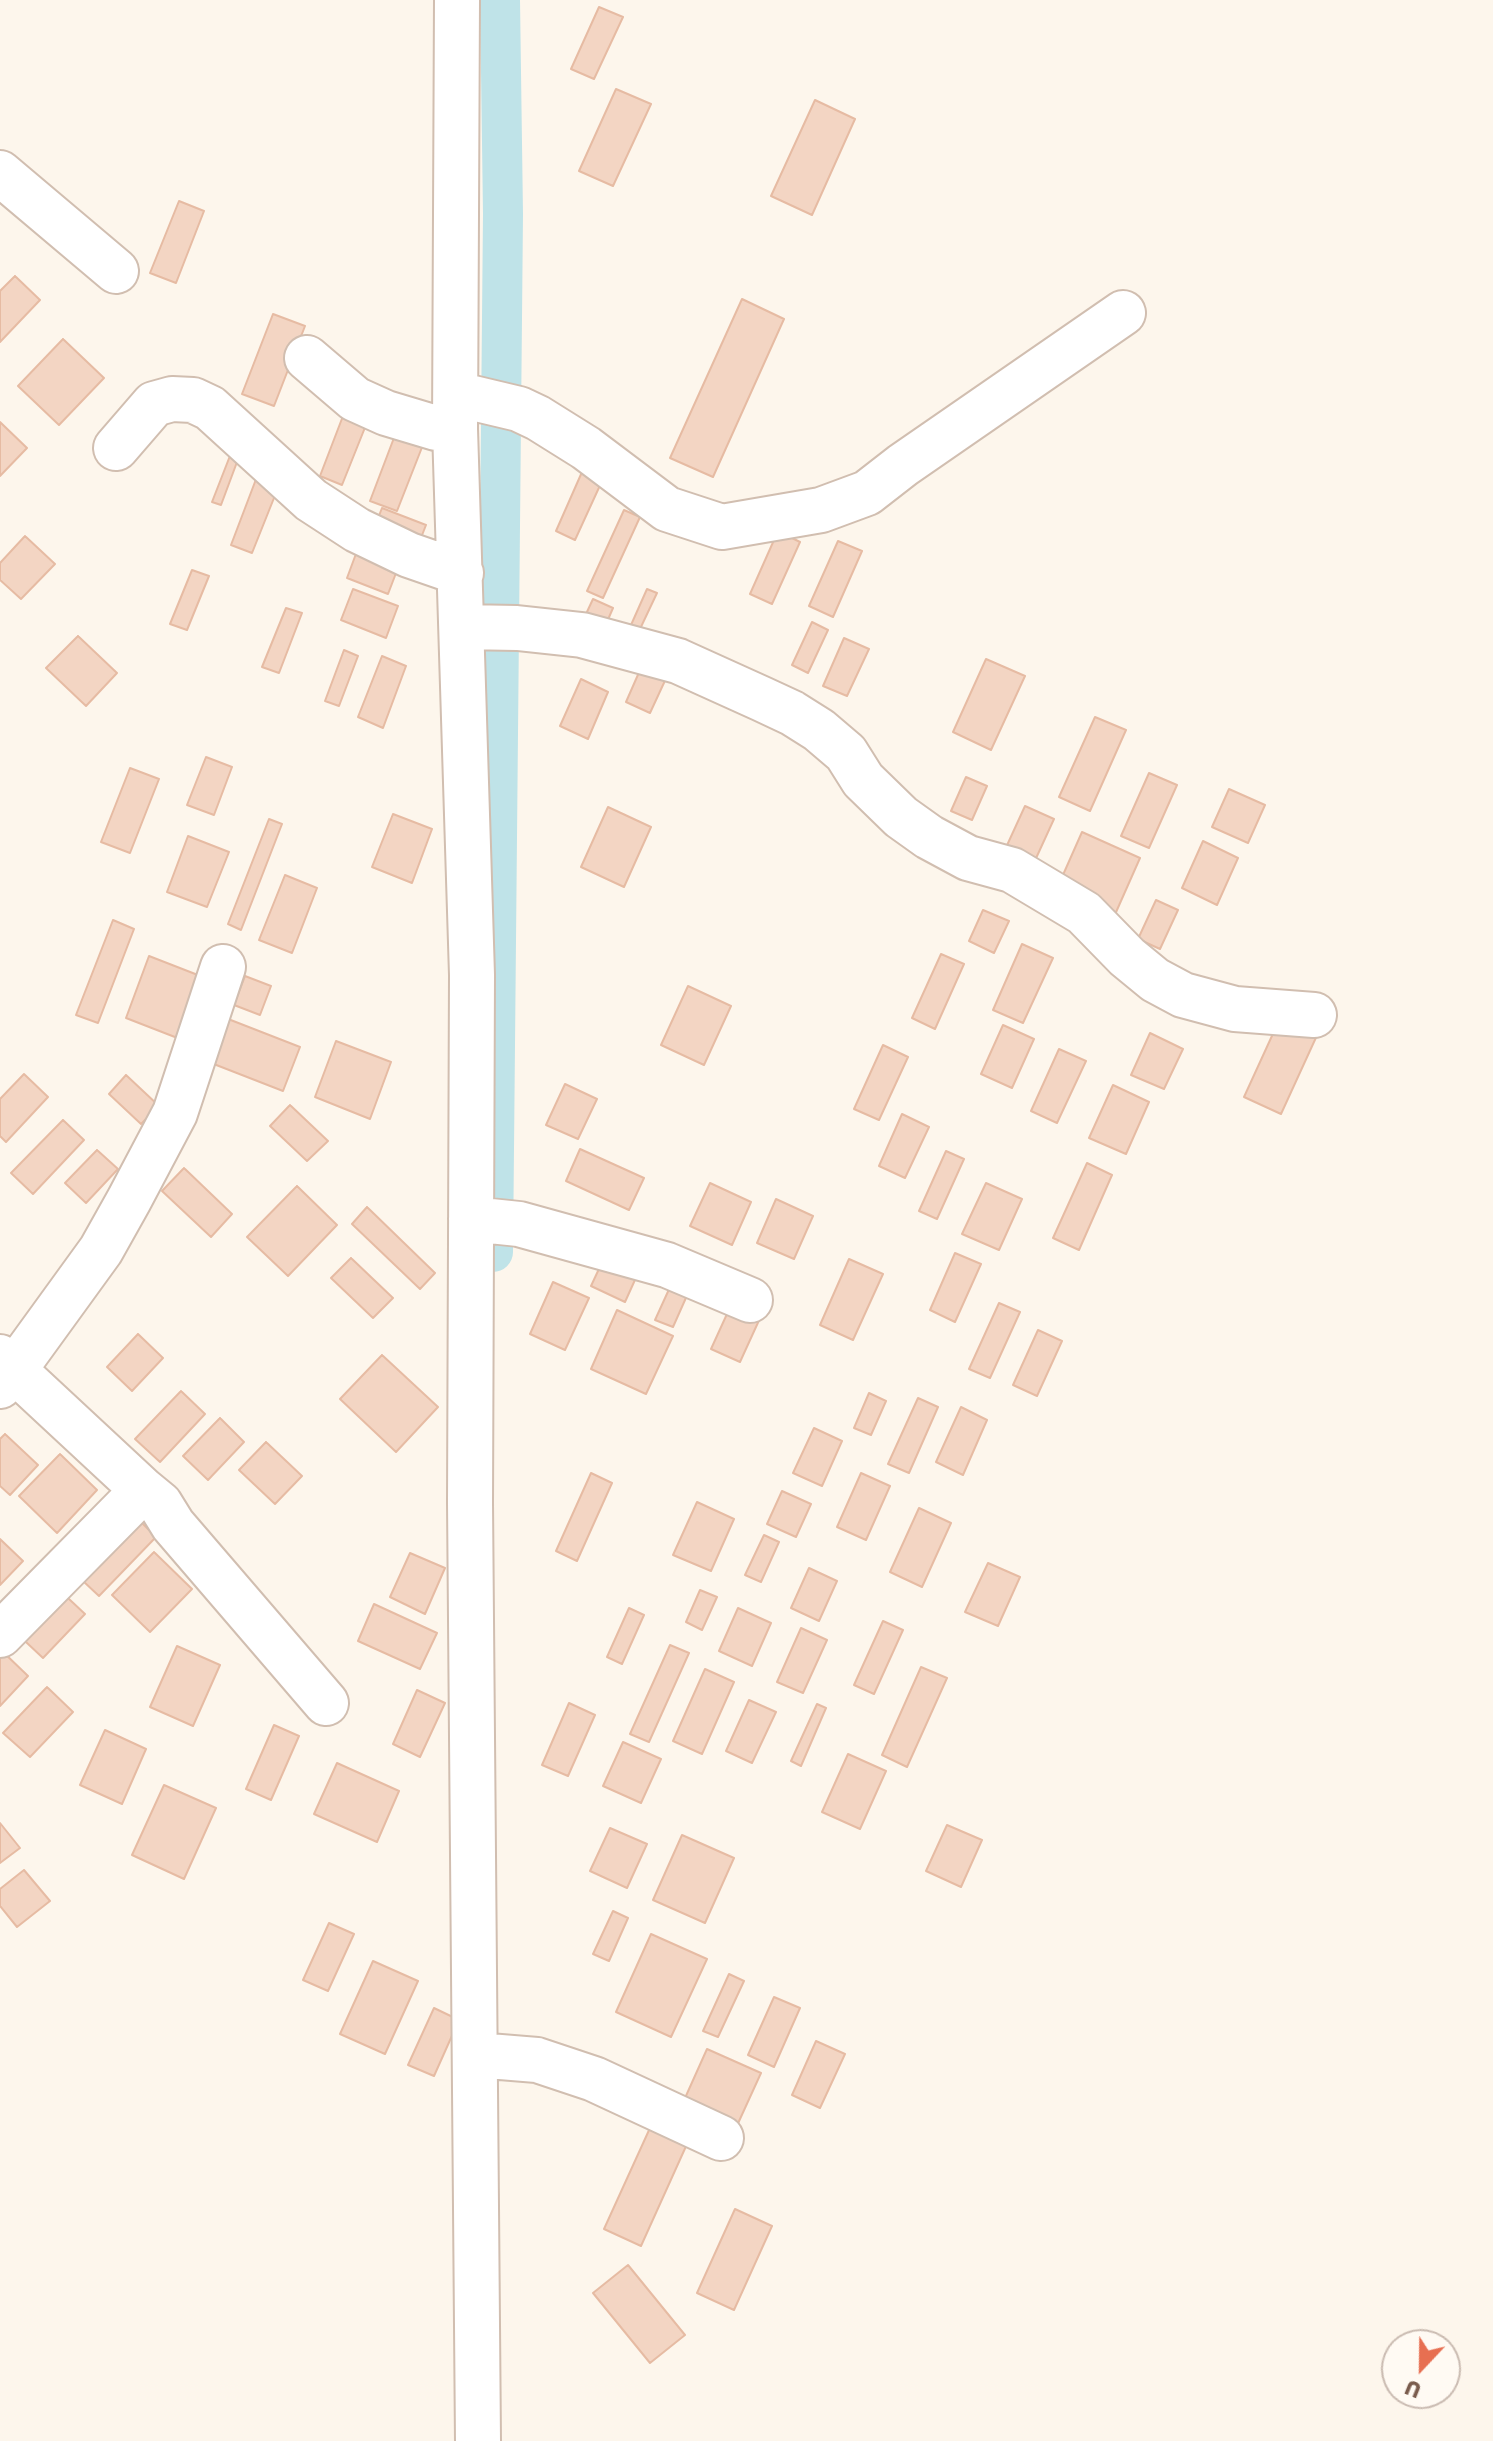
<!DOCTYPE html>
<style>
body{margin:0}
#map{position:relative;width:1493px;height:2441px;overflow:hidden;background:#fdf6ec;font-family:Jost,sans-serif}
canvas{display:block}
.north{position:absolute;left:1381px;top:2329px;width:80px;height:80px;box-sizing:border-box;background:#fffaf3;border:2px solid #cabbb1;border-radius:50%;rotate:202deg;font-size:22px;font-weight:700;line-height:32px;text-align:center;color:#7a5c4d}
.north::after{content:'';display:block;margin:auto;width:28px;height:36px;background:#e76f51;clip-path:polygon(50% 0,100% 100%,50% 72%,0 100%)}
</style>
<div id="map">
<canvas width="1493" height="2441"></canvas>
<div class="north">U</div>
</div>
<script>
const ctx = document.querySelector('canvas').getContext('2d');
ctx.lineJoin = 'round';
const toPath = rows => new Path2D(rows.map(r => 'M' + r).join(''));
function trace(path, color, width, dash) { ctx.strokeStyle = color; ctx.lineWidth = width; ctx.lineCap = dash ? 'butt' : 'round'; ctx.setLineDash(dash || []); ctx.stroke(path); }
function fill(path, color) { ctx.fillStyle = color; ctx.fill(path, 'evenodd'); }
const canal = toPath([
 [493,1252,503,214,500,0]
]);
const building = toPath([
 [599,7,623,17,594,79,571,69,599,7],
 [616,89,651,104,613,186,579,171,616,89],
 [815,100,855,119,812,215,771,196,815,100],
 [179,201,204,211,176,283,150,273,179,201],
 [15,276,40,300,0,342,0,291,15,276],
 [742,299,784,319,713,477,670,458,742,299],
 [273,314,305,326,274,406,242,394,273,314],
 [63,339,104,378,59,425,18,386,63,339],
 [343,416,366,425,342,485,320,476,343,416],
 [0,422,27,448,0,476,0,422],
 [400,422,428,432,397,511,370,501,400,422],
 [235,443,243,446,221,505,212,502,235,443],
 [582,472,602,481,575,540,556,531,582,472],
 [258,474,280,483,252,553,231,545,258,474],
 [382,508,426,525,417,548,373,531,382,508],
 [624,510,640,517,603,598,587,591,624,510],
 [778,531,800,542,772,604,750,594,778,531],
 [25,536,55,564,21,599,0,580,0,563,25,536],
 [838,541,862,551,833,617,809,606,838,541],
 [360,543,401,560,388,594,347,578,360,543],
 [192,570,209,576,187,630,170,624,192,570],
 [353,589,398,606,386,638,341,620,353,589],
 [647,589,657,593,640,629,631,625,647,589],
 [593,599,613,608,600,638,579,629,593,599],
 [286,608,302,613,279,673,262,667,286,608],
 [812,622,828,630,808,673,792,665,812,622],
 [78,636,117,673,86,706,46,668,78,636],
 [844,638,869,649,847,696,823,686,844,638],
 [344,650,358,656,339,706,325,701,344,650],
 [382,656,406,666,383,728,358,717,382,656],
 [986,659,1025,676,991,750,953,732,986,659],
 [644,661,669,672,650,713,626,702,644,661],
 [581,679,608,692,588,739,560,726,581,679],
 [1095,717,1126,730,1090,811,1059,797,1095,717],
 [206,757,232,767,214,815,187,805,206,757],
 [130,768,159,779,130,853,101,842,130,768],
 [1149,773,1177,785,1149,848,1121,836,1149,773],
 [966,777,987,786,972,820,951,811,966,777],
 [1229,789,1265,805,1248,843,1212,827,1229,789],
 [1025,806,1054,819,1032,867,1003,854,1025,806],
 [608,807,651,827,624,887,581,867,608,807],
 [393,814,432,829,412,883,372,867,393,814],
 [269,819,282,824,241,930,228,924,269,819],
 [1082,832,1140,858,1113,919,1055,893,1082,832],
 [188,836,229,852,207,907,167,892,188,836],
 [1203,841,1238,858,1217,905,1182,888,1203,841],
 [285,875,317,888,292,953,259,940,285,875],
 [1156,900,1178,910,1160,949,1138,939,1156,900],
 [983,910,1009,921,994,953,969,941,983,910],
 [113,920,134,929,98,1023,76,1015,113,920],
 [1022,944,1053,958,1023,1023,993,1010,1022,944],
 [941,954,964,964,935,1029,912,1018,941,954],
 [149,956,203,977,180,1039,126,1018,149,956],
 [245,976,271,986,260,1015,234,1005,245,976],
 [688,986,731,1006,704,1065,661,1045,688,986],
 [1282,1014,1319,1031,1281,1114,1244,1097,1282,1014],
 [223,1017,300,1047,283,1091,206,1061,223,1017],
 [1003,1025,1034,1039,1012,1088,981,1074,1003,1025],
 [1150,1033,1183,1049,1164,1089,1131,1075,1150,1033],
 [336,1041,391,1062,370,1119,315,1097,336,1041],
 [883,1045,908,1057,879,1120,854,1109,883,1045],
 [1059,1049,1086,1061,1057,1123,1031,1111,1059,1049],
 [24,1074,48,1097,6,1142,0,1136,0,1099,24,1074],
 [126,1075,159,1106,141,1124,109,1094,126,1075],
 [565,1084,597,1099,578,1139,546,1125,565,1084],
 [1113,1085,1149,1102,1126,1154,1089,1138,1113,1085],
 [290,1105,328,1141,307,1161,270,1126,290,1105],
 [902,1114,929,1127,905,1178,879,1166,902,1114],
 [63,1120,84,1140,33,1194,11,1173,63,1120],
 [580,1149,644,1178,629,1210,566,1181,580,1149],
 [97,1150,118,1169,86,1203,65,1183,97,1150],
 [946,1151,964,1159,937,1219,919,1211,946,1151],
 [1087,1163,1112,1175,1079,1250,1053,1238,1087,1163],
 [184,1168,232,1214,211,1237,162,1191,184,1168],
 [710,1183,751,1202,732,1245,690,1226,710,1183],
 [986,1183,1022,1199,999,1250,962,1234,986,1183],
 [297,1186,337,1225,288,1276,247,1237,297,1186],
 [776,1199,813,1216,794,1259,757,1243,776,1199],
 [367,1207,435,1273,420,1289,352,1224,367,1207],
 [955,1253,981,1264,955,1322,930,1310,955,1253],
 [605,1256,639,1271,625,1302,591,1286,605,1256],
 [351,1258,393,1298,373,1318,331,1278,351,1258],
 [849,1259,883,1274,853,1340,820,1325,849,1259],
 [676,1274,693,1282,673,1327,655,1320,676,1274],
 [553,1282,589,1298,565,1350,530,1334,553,1282],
 [732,1303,761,1316,740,1362,711,1349,732,1303],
 [999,1303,1020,1312,990,1378,969,1369,999,1303],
 [617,1310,673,1336,646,1394,591,1369,617,1310],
 [1038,1330,1062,1341,1037,1396,1013,1385,1038,1330],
 [138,1334,163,1358,132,1391,107,1367,138,1334],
 [382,1355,438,1407,396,1452,340,1399,382,1355],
 [181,1391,205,1414,160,1462,135,1439,181,1391],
 [869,1393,886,1401,871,1435,854,1428,869,1393],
 [918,1398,938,1407,909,1473,888,1464,918,1398],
 [961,1407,987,1420,963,1475,936,1462,961,1407],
 [220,1418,244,1442,208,1480,183,1456,220,1418],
 [814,1428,842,1441,822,1486,793,1473,814,1428],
 [5,1434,38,1465,10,1495,0,1486,0,1439,5,1434],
 [266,1442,302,1476,275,1504,239,1470,266,1442],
 [60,1454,97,1490,57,1533,19,1496,60,1454],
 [591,1473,612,1483,577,1561,556,1551,591,1473],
 [861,1473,890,1486,866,1540,837,1527,861,1473],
 [782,1491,811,1504,796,1537,767,1524,782,1491],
 [697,1502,734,1519,711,1571,673,1555,697,1502],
 [919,1508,951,1523,922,1587,890,1572,919,1508],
 [140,1521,156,1537,99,1596,83,1581,140,1521],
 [764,1535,779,1542,761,1582,745,1575,764,1535],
 [0,1539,23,1561,0,1585,0,1539],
 [154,1552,192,1589,150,1632,112,1595,154,1552],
 [410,1553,445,1568,425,1614,390,1597,410,1553],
 [988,1563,1020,1577,998,1626,965,1612,988,1563],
 [809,1568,837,1581,819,1621,791,1608,809,1568],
 [53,1584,85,1614,43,1658,11,1628,53,1584],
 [700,1590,717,1597,702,1630,686,1622,700,1590],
 [374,1604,437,1633,420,1669,358,1641,374,1604],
 [629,1608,644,1615,622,1664,607,1657,629,1608],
 [738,1608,771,1623,752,1666,719,1651,738,1608],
 [883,1621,903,1630,874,1694,854,1685,883,1621],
 [801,1628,827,1640,803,1693,777,1682,801,1628],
 [670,1645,689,1653,649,1742,630,1734,670,1645],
 [177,1646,220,1665,193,1726,150,1707,177,1646],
 [0,1649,28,1676,0,1706,0,1649],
 [921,1667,947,1678,907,1767,882,1755,921,1667],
 [705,1669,734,1682,702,1754,673,1741,705,1669],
 [47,1687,73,1712,30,1757,3,1733,47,1687],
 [417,1690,445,1703,420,1757,393,1744,417,1690],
 [749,1700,776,1712,752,1763,726,1751,749,1700],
 [569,1703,595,1715,568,1776,542,1765,569,1703],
 [817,1704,826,1708,801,1766,791,1761,817,1704],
 [274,1725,299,1736,271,1800,246,1789,274,1725],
 [105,1730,146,1749,122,1804,80,1785,105,1730],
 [623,1742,661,1759,641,1803,603,1786,623,1742],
 [848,1754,886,1771,860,1829,822,1812,848,1754],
 [337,1763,399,1791,377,1842,314,1814,337,1763],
 [164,1785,216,1808,184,1879,132,1855,164,1785],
 [0,1823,20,1848,0,1863,0,1823],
 [947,1825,982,1840,961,1887,926,1871,947,1825],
 [610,1828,647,1844,627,1888,590,1871,610,1828],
 [682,1835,734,1858,705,1923,653,1900,682,1835],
 [24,1870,50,1901,17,1927,0,1906,0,1889,24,1870],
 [613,1911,628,1918,609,1961,593,1954,613,1911],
 [329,1923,354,1934,328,1991,303,1980,329,1923],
 [651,1934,707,1959,671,2037,616,2012,651,1934],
 [373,1961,418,1981,385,2054,340,2034,373,1961],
 [729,1974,744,1981,718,2037,703,2031,729,1974],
 [774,1997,800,2008,774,2067,748,2055,774,1997],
 [434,2008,459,2020,434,2076,408,2065,434,2008],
 [816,2041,845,2054,820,2108,792,2095,816,2041],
 [707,2049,761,2073,735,2130,681,2107,707,2049],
 [655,2117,692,2133,641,2246,604,2229,655,2117],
 [735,2209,772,2226,734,2310,697,2293,735,2209],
 [628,2265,685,2335,650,2363,593,2293,628,2265]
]);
const minor = toPath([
 [457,0,455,429,472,975,470,1502,478,2441],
 [0,173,116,271],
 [307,358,355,399,386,413,436,428,455,429],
 [456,394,519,409,538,418,586,448,667,509,722,527,821,510,867,493,903,465,1123,313],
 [116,448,154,404,172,399,193,400,210,408,311,500,357,530,409,555,461,573],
 [462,627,517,628,582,635,678,661,762,699,792,713,819,730,846,753,863,780,901,817,929,837,968,858,1012,870,1084,913,1127,957,1155,980,1183,995,1235,1009,1314,1015],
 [471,1219,519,1224,667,1265,750,1300],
 [0,1357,143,1490,0,1635],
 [0,1386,14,1370,101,1250,129,1200,175,1113,223,967],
 [143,1490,160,1504,173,1525,326,1703],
 [476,2055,537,2060,594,2079,721,2138]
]);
trace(canal, '#bfe3e8', 40);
fill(building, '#f3d5c3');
trace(building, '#e6bba3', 2);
trace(minor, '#d1beb0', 48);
trace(minor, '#fff', 44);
</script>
